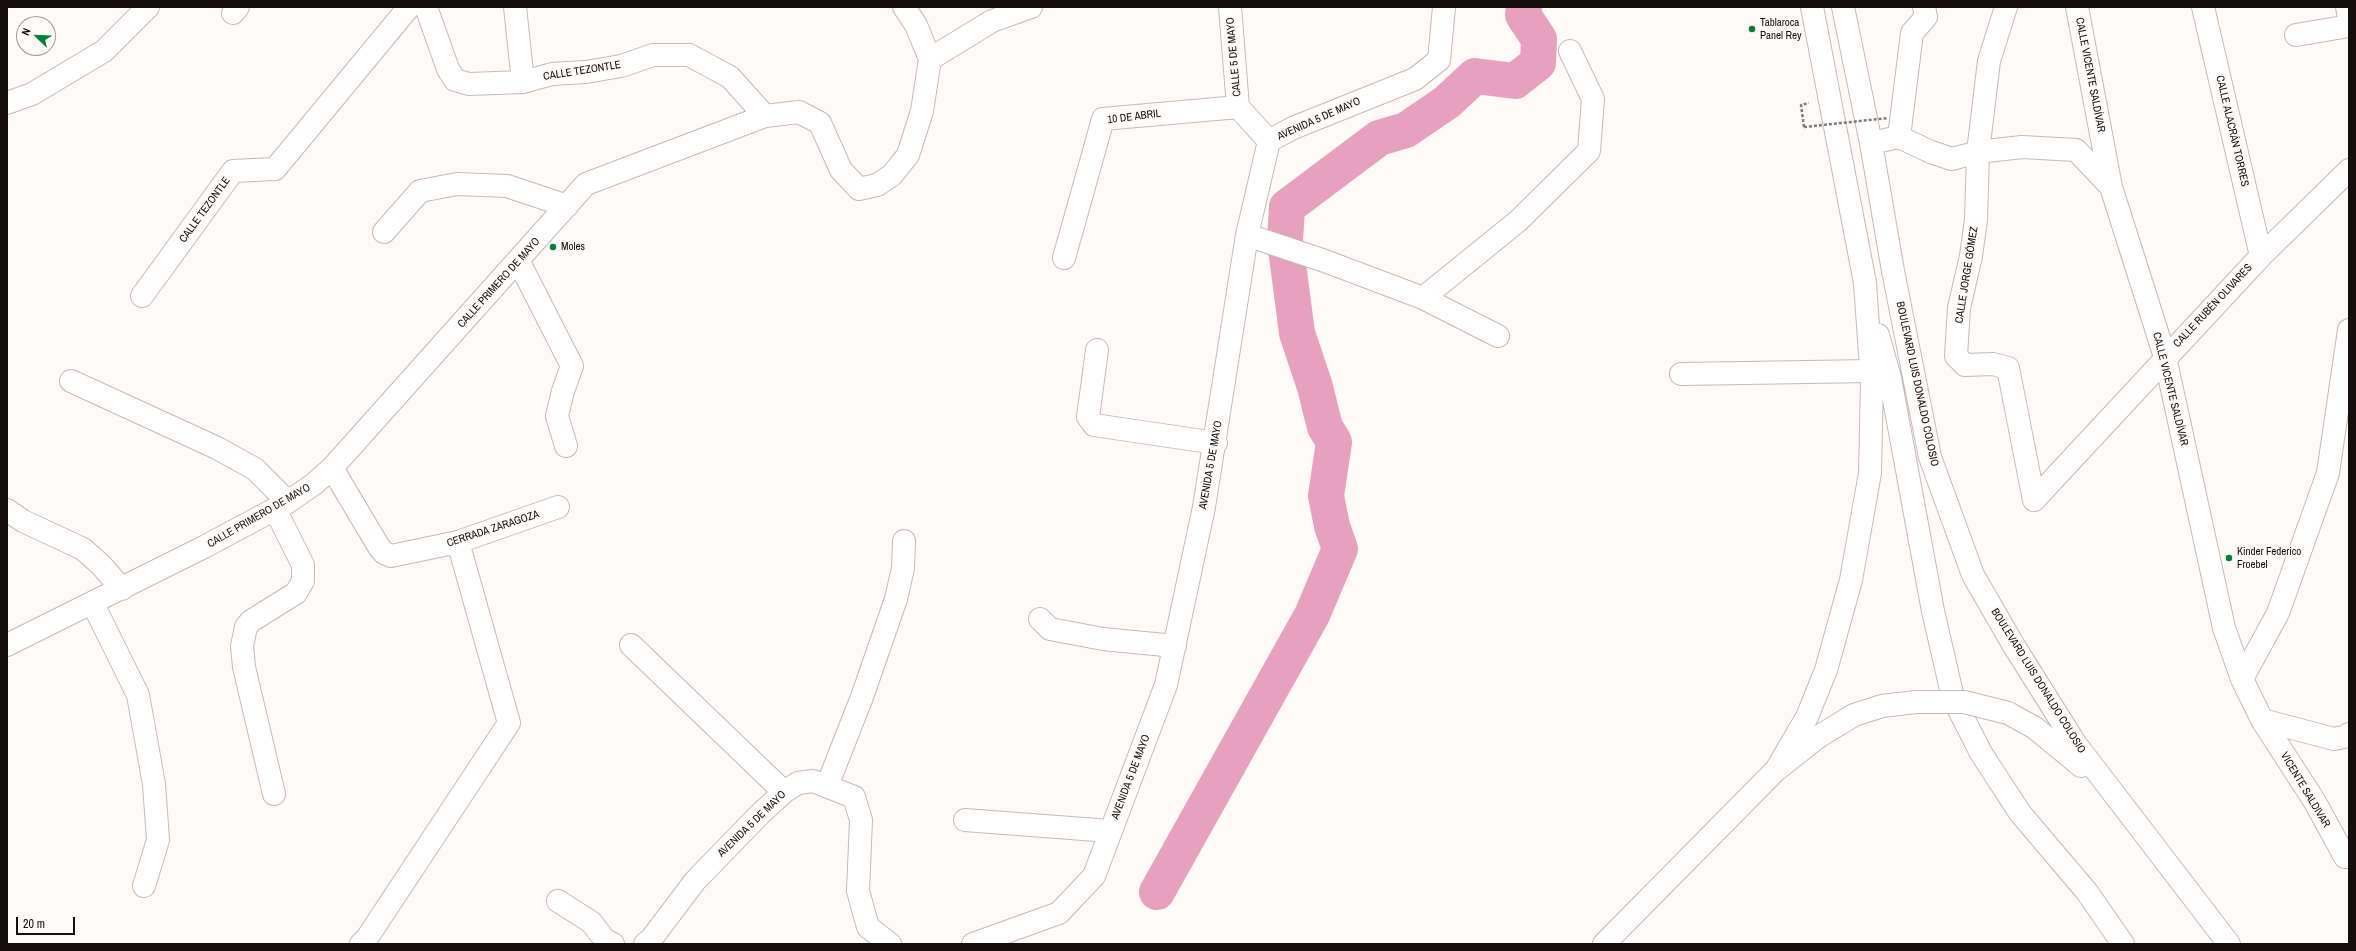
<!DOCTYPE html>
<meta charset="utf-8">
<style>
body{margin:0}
#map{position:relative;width:2356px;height:951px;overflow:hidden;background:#fdfaf8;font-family:"Archivo Narrow",sans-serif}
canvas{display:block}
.frame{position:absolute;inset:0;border:8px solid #140e0c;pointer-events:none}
.north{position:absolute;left:16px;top:16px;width:40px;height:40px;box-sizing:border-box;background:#fdfaf8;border:1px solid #a09c9a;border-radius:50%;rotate:293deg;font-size:11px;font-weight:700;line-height:16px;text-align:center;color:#140e0c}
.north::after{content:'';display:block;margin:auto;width:14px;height:18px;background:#067f37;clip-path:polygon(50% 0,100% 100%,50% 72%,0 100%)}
.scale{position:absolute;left:16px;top:917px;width:59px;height:18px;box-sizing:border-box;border:2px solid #140e0c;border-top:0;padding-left:5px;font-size:12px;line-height:14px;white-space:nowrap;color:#140e0c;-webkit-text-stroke:3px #fdfaf8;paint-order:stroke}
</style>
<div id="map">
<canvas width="2356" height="951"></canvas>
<div class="frame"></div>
<div class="north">N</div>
<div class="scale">20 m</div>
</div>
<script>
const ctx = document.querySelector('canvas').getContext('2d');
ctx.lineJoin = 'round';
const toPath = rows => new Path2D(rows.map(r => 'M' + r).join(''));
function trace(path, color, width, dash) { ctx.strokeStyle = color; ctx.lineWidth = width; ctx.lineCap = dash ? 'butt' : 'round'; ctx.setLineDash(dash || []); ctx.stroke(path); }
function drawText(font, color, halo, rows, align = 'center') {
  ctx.font = font + ' "Archivo Narrow",sans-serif'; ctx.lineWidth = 3; ctx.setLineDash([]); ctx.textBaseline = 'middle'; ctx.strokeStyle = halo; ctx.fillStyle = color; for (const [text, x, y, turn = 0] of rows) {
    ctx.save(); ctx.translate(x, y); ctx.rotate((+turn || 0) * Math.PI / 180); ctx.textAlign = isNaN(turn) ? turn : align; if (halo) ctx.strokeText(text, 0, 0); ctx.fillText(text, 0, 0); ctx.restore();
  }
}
const river = toPath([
 [1157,892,1312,615,1340,549,1332,526,1326,496,1334,442,1325,427,1315,387,1297,333,1285,241,1287,207,1379,138,1406,130,1447,102,1475,76,1515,81,1538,63,1539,39,1523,15,1524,7]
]);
const path = toPath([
 [1804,127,1801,105,1809,103]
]);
const minor = toPath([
 [426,7,448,69,455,80,469,84,523,82,552,74,586,72,621,66,653,55,689,55,730,77,765,116],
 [515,7,523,82],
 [1230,7,1238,107],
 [2006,7,1989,61,1978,152,1976,220,1971,256,1959,308,1956,356,1965,365,1993,364,2008,368,2034,500],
 [2077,7,2111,187,2165,357,2224,628,2242,679,2262,720,2315,802,2345,857,2349,857],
 [2203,7,2261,256],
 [2347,7,2349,18],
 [233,13,238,7],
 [2296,35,2349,26],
 [930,59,992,21,1031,7],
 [7,103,32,94,104,51,148,7],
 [1899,137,1912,33,1926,17,1924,7],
 [1871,143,1899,137,1931,152,1952,159,1978,152,2022,147,2076,150,2111,187],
 [384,232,420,191,457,184,507,186,567,206],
 [1247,235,1325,261,1423,298,1498,336],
 [1064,258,1103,119,1238,107,1269,141],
 [519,262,572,366,563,391,557,416,566,446],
 [142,296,233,171,275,169,409,7],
 [1423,298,1518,221,1589,151,1593,99,1570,51],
 [1097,350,1088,417,1094,425,1216,443],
 [1681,374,1871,371],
 [71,381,217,448,255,469,288,502],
 [332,468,379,547,384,553,391,556,458,542,558,507],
 [2034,500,2261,256,2349,170],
 [7,510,23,521,83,549,101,565,122,589],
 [93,604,138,695,154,784,158,840,144,886],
 [1040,619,1050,629,1103,639,1175,646],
 [7,645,204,547,288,502,314,484,332,468,586,184,765,116,799,112,820,123,841,170,859,189,877,185,892,175,908,155,922,111,930,59,916,25,904,7],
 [631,645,784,792],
 [2242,679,2278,613,2328,473,2349,330],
 [2262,720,2334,739,2348,736,2349,734],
 [827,786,862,697,896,599,903,568,904,541],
 [274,794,244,667,242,646,246,627,251,621,296,593,303,581,303,565,275,509],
 [965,820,1110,831],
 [558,901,591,922,605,940,613,944],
 [361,944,367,938,509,723,458,542],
 [645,944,652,938,695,881,759,815,784,792,798,783,813,781,854,797,861,820,858,891,868,927,890,944],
 [973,944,1059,913,1094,876,1166,685,1204,507,1247,235,1269,141,1293,128,1415,79,1439,60,1444,7]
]);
const highway = toPath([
 [1843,7,1871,143,1893,271,1930,457,1973,575,2014,646,2075,743,2229,944],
 [1878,335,1890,378,1933,611,1953,698,1981,753,2020,813,2087,892,2123,944],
 [2008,713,2035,728,2081,766],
 [1776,770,1807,717,1826,670,1851,580,1870,473,1872,382,1865,283,1812,7],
 [1604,944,1776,770,1818,737,1854,715,1882,706,1916,702]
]);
const pathBridge = toPath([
 [1804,127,1888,118]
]);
const highwayBridge = toPath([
 [1916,702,1964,702,2008,713]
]);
const markers = [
 [1752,29,4,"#067f37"],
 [553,247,4,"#067f37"],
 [2229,558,4,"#067f37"]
];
const poiNames = [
 ["Tablaroca",1760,23],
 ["Panel Rey",1760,36],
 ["Moles",561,247],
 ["Kinder Federico",2237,552],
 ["Froebel",2237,565]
];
const streetNames = [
 ["CALLE 5 DE MAYO",1234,57,-95],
 ["CALLE TEZONTLE",582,71,-9],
 ["CALLE VICENTE SALDÍVAR",2090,75,79],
 ["10 DE ABRIL",1134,117,-7],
 ["AVENIDA 5 DE MAYO",1319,119,-24],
 ["CALLE ALACRÁN TORRES",2232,131,77],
 ["CALLE TEZONTLE",205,210,-54],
 ["CALLE JORGE GÓMEZ",1967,275,-81],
 ["CALLE PRIMERO DE MAYO",499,283,-48],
 ["CALLE RUBÉN OLIVARES",2213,306,-47],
 ["BOULEVARD LUIS DONALDO COLOSIO",1917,384,78],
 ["CALLE VICENTE SALDÍVAR",2170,389,76],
 ["AVENIDA 5 DE MAYO",1211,465,-80],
 ["CALLE PRIMERO DE MAYO",259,516,-30],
 ["CERRADA ZARAGOZA",493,529,-18],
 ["BOULEVARD LUIS DONALDO COLOSIO",2038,681,58],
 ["AVENIDA 5 DE MAYO",1131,777,-69],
 ["VICENTE SALDIVAR",2305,790,59],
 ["AVENIDA 5 DE MAYO",752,824,-44]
];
trace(river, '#e8a0bf', 36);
trace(minor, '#cab8b3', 24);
trace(highway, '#cab8b3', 24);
trace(path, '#7e7a78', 2.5, [3, 2]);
trace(minor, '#fff', 22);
trace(highway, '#fff', 22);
trace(highwayBridge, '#cab8b3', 24, []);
trace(pathBridge, '#7e7a78', 2.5, [3, 2]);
trace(highwayBridge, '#fff', 22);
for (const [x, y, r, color] of markers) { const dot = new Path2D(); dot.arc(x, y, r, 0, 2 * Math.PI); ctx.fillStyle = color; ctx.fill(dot); trace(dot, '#fdfaf8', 1.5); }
drawText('11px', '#140e0c', '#fdfaf8', poiNames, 'left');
drawText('11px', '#140e0c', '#fdfaf8', streetNames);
</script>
